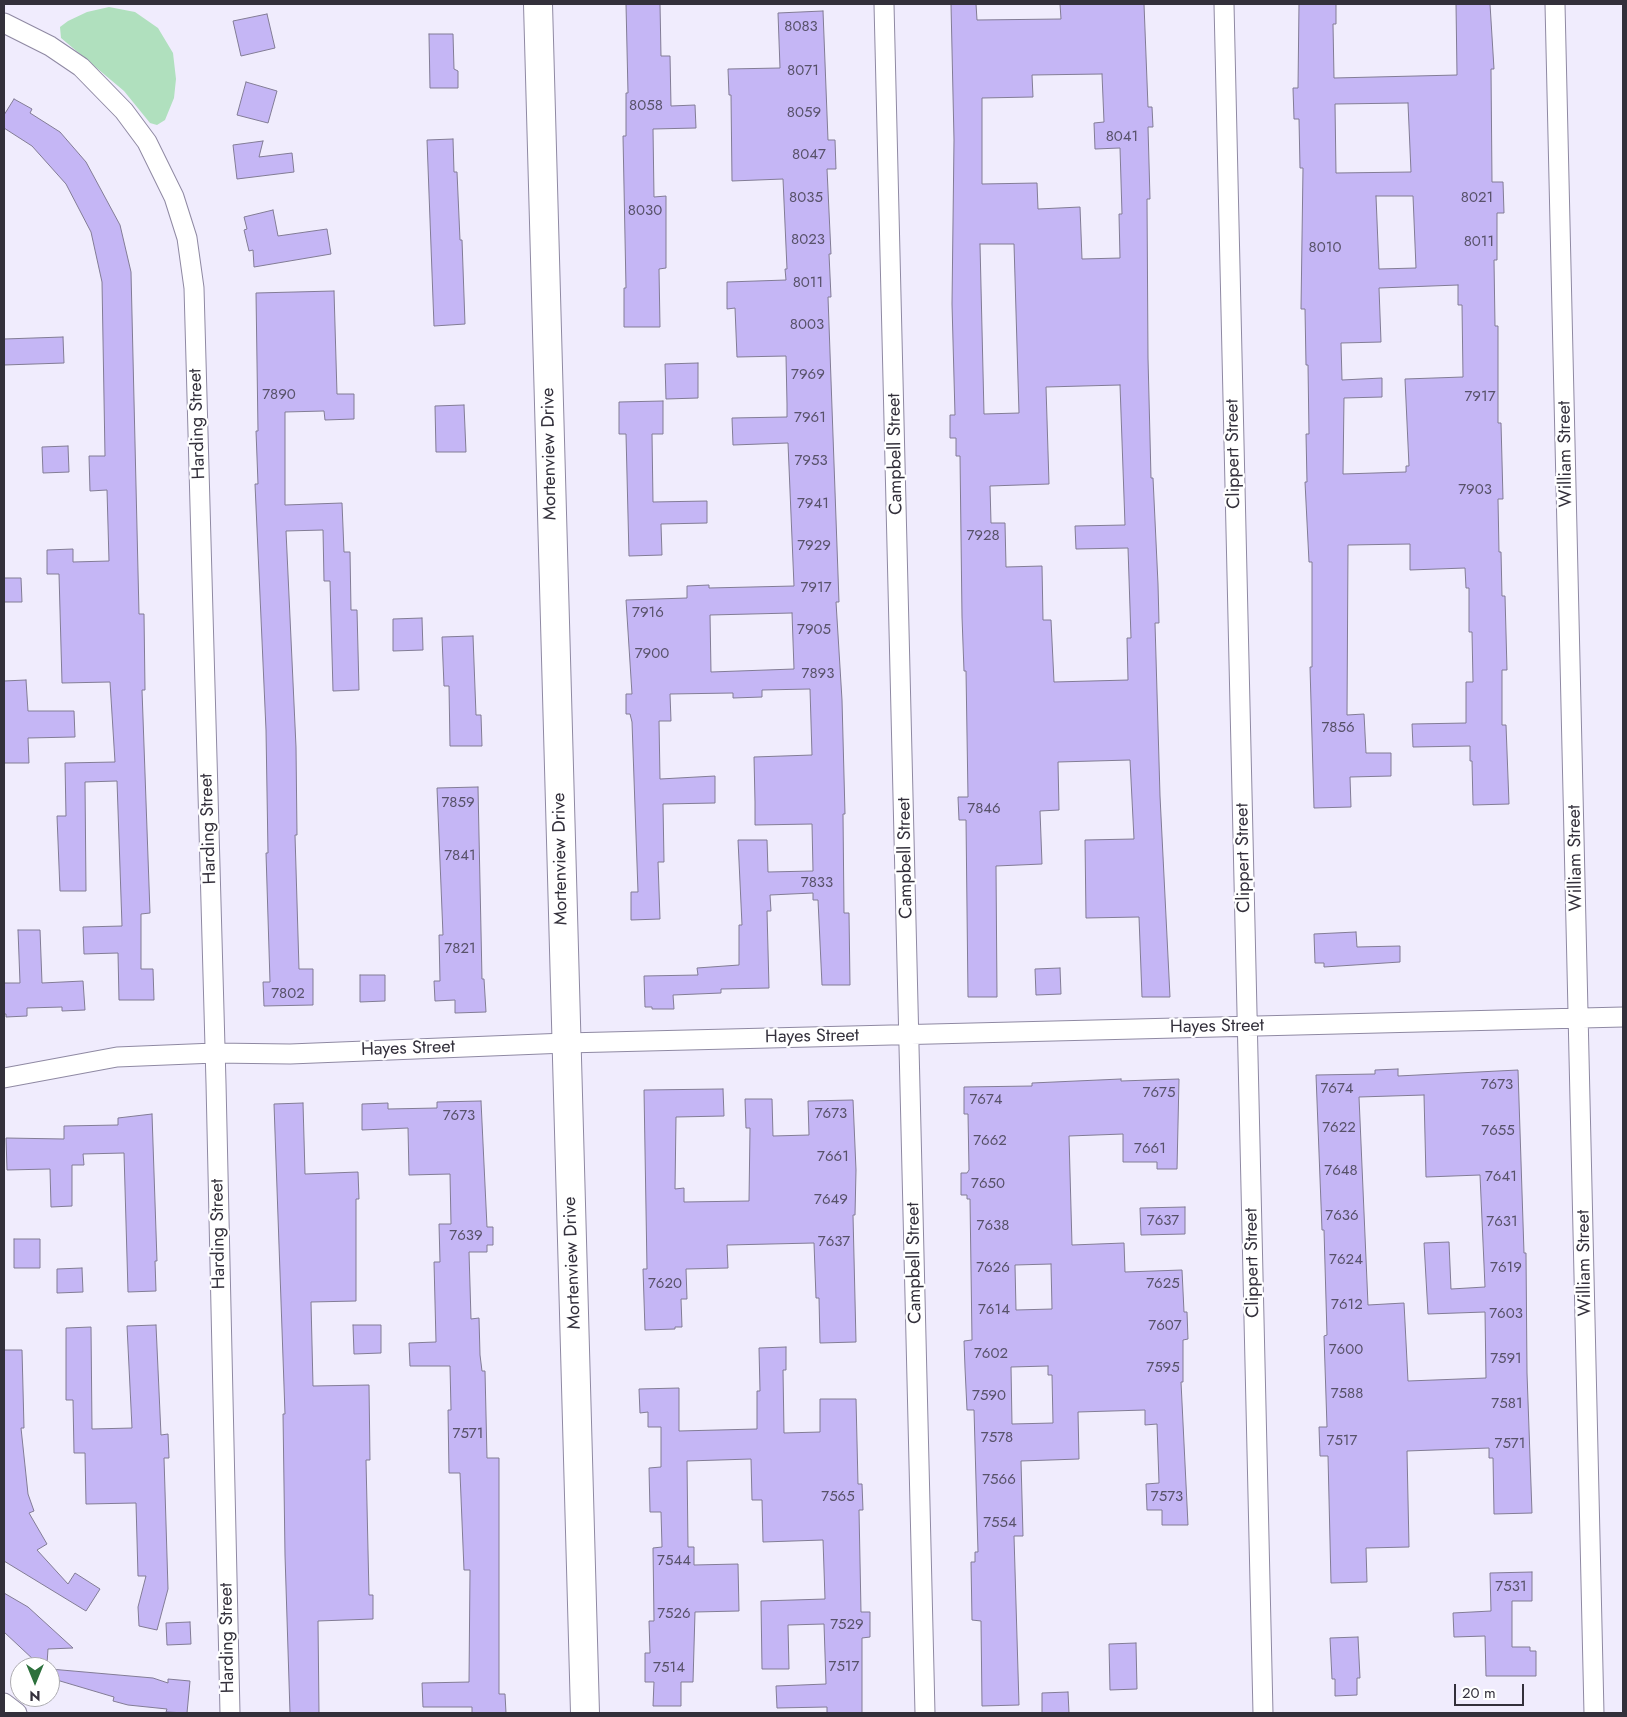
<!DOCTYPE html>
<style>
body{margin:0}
#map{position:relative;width:1627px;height:1717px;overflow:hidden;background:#f0ecfd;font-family:Jost,sans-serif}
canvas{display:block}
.frame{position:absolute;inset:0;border:5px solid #33303b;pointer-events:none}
.north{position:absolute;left:10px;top:1657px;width:50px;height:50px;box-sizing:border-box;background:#fff;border:1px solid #adacb1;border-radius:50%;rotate:180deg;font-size:14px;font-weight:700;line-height:20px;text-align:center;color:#33303b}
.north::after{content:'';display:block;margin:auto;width:18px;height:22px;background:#2d713c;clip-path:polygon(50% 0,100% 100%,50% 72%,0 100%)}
.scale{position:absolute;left:1454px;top:1684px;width:70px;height:22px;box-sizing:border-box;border:2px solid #33303b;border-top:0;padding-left:6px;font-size:15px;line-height:18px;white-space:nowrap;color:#33303b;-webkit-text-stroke:4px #fff;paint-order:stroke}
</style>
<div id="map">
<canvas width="1627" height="1717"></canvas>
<div class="frame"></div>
<div class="north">N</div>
<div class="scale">20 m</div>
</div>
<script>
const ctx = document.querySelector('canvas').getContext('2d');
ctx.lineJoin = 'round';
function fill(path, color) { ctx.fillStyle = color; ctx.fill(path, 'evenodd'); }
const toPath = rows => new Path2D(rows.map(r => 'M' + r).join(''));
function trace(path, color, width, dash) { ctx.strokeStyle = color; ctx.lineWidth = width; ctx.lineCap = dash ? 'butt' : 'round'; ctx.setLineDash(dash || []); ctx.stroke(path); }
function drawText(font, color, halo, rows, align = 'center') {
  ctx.font = font + ' Jost,sans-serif'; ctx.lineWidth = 4.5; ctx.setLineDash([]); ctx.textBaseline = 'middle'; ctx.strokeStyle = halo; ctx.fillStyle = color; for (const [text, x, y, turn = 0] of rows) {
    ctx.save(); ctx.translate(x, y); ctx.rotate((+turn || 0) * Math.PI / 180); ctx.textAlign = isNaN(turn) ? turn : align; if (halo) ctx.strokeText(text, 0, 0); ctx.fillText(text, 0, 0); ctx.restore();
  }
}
const green = toPath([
 [109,7,135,12,158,28,173,53,176,79,174,98,165,120,157,125,150,123,124,91,61,38,60,27,68,21,87,12]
]);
const building = toPath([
 [626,4,660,4,661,56,670,56,671,106,695,105,696,128,653,129,654,197,666,196,666,268,659,269,660,327,624,327,624,288,626,288,623,136,626,136,626,93,628,93,626,4],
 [951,4,976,4,977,20,1061,19,1060,4,1144,4,1148,107,1152,107,1153,127,1148,127,1150,199,1147,199,1148,358,1151,478,1153,478,1158,584,1159,623,1155,623,1160,796,1170,997,1142,997,1139,917,1086,918,1085,840,1134,839,1130,760,1058,762,1059,810,1040,811,1042,864,996,866,997,997,968,997,966,820,959,820,958,797,968,797,966,671,964,671,962,617,960,456,956,456,956,438,950,438,950,415,955,415,952,304,954,140,951,4],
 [1102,74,1104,122,1094,123,1095,149,1120,148,1122,214,1119,214,1120,258,1082,259,1080,207,1038,209,1037,183,982,184,982,98,1033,97,1032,75,1102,74],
 [980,244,1014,244,1019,413,984,414,980,244],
 [1120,385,1125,525,1075,526,1076,549,1128,548,1131,638,1127,638,1128,680,1054,682,1051,620,1043,620,1042,566,1006,567,1005,523,991,523,990,486,1049,484,1046,387,1120,385],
 [1299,4,1336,4,1336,24,1333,24,1334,78,1457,75,1456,4,1490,4,1494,69,1491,69,1492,182,1503,182,1504,213,1497,213,1497,260,1494,260,1495,326,1498,326,1498,423,1501,423,1503,499,1498,499,1499,552,1501,552,1502,596,1505,596,1507,670,1502,670,1502,725,1506,725,1509,804,1473,805,1472,761,1470,761,1470,746,1413,747,1412,724,1466,723,1466,682,1473,682,1472,632,1469,632,1469,588,1466,588,1465,568,1410,570,1410,544,1348,545,1347,715,1364,714,1366,753,1391,753,1391,776,1350,777,1351,807,1314,808,1310,667,1312,667,1312,562,1309,562,1305,482,1307,482,1306,434,1309,434,1308,365,1306,365,1305,309,1301,309,1303,168,1300,168,1299,119,1294,119,1293,88,1298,88,1299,4],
 [1408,103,1411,172,1336,173,1335,104,1408,103],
 [1376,196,1413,196,1416,268,1379,269,1376,196],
 [1458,285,1458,305,1462,305,1463,377,1405,379,1409,466,1406,466,1406,472,1343,474,1344,398,1382,397,1382,378,1342,380,1341,343,1381,342,1379,288,1458,285],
 [823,11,828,140,835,140,836,169,827,169,831,254,829,254,831,297,828,297,839,602,836,602,842,700,845,814,843,814,844,913,849,913,850,985,822,985,818,900,813,900,813,893,770,895,771,911,767,911,769,988,721,989,721,993,673,995,674,1009,652,1009,652,1007,645,1007,644,976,698,975,697,968,739,965,739,925,742,925,738,840,767,840,768,872,813,871,812,824,755,825,755,802,754,757,812,755,810,689,762,690,762,697,733,698,733,693,670,694,671,721,659,721,660,779,715,776,715,803,663,804,664,862,658,862,660,919,631,920,631,892,638,892,632,722,630,714,626,714,626,694,632,694,626,600,687,598,687,586,709,585,709,588,794,586,788,443,733,445,732,418,787,417,787,404,786,356,737,357,735,308,727,309,727,282,786,280,785,269,787,269,783,179,732,181,731,95,729,95,728,69,780,68,778,13,823,11],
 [792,613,794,669,711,672,710,615,792,613],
 [267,14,275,48,241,56,233,21,267,14],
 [429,34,453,34,454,69,458,71,458,88,430,88,429,34],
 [246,82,277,91,268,123,237,115,246,82],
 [14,99,32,109,30,113,60,132,86,162,120,225,131,272,139,614,144,614,145,690,142,690,150,913,141,914,141,969,153,969,154,1000,119,1000,118,953,84,954,83,927,122,926,117,781,85,782,86,891,60,891,57,816,66,816,65,763,115,762,110,682,62,683,59,574,47,574,47,550,73,549,73,562,109,561,107,490,90,491,89,456,105,456,102,282,91,232,66,184,32,146,4,128,4,115,14,99],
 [453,139,454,172,457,172,460,240,462,240,465,324,434,326,427,140,453,139],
 [263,141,259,157,292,153,294,172,237,179,233,145,263,141],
 [273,210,278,236,327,229,331,254,254,267,253,250,249,251,244,230,247,229,244,217,273,210],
 [334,291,337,394,354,394,354,419,325,420,324,411,285,412,285,505,342,503,344,552,350,552,351,610,357,610,359,690,333,691,330,581,324,581,323,530,286,531,296,747,297,835,295,835,299,969,313,969,313,1005,264,1006,263,982,270,982,266,853,268,853,266,730,255,484,258,484,256,431,258,431,256,293,334,291],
 [63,337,64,363,4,365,4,339,63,337],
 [698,363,698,398,666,399,665,364,698,363],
 [663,401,663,434,652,434,653,502,707,501,707,523,661,524,662,555,629,556,626,434,619,434,619,402,663,401],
 [464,405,466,452,436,452,435,406,464,405],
 [68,446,69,472,43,473,42,447,68,446],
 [4,578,21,578,22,602,4,602,4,578],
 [422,618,423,650,393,651,393,619,422,618],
 [473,636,476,715,481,715,482,746,450,746,449,686,444,686,442,637,473,636],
 [26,680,28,711,74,711,75,737,28,738,29,763,4,763,4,681,26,680],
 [478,787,482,979,484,979,486,1012,455,1013,455,1000,435,1001,434,981,440,981,439,935,443,935,437,788,478,787],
 [18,930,40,930,42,983,83,981,85,1010,62,1011,62,1007,27,1008,27,1016,6,1017,6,1014,4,1014,4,983,20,983,18,930],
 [1356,932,1357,947,1400,946,1400,962,1324,967,1324,963,1315,963,1314,934,1356,932],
 [1060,968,1061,994,1036,995,1035,969,1060,968],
 [360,975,385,975,385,1001,360,1002,360,975],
 [1398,1069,1398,1076,1518,1070,1524,1253,1526,1253,1527,1373,1532,1513,1494,1514,1493,1458,1489,1458,1489,1448,1407,1451,1409,1547,1366,1548,1367,1582,1331,1583,1328,1456,1320,1456,1319,1427,1327,1427,1324,1336,1327,1335,1324,1230,1322,1230,1316,1075,1375,1074,1375,1070,1398,1069],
 [1424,1095,1426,1177,1480,1175,1485,1287,1451,1289,1449,1242,1424,1243,1428,1314,1485,1312,1486,1378,1408,1381,1404,1303,1368,1305,1359,1097,1424,1095],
 [1121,1079,1121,1081,1179,1079,1177,1169,1157,1169,1157,1162,1123,1162,1123,1134,1069,1136,1072,1245,1124,1243,1125,1272,1182,1270,1184,1312,1187,1312,1188,1339,1183,1340,1183,1382,1181,1382,1188,1525,1162,1525,1162,1510,1147,1510,1146,1484,1159,1483,1157,1424,1145,1425,1145,1410,1078,1412,1079,1459,1021,1461,1023,1536,1014,1536,1019,1705,982,1706,981,1621,972,1620,971,1562,975,1562,975,1552,978,1552,974,1410,967,1410,965,1368,964,1341,972,1340,970,1199,967,1199,967,1195,961,1195,961,1173,967,1173,969,1170,968,1114,964,1114,964,1087,1032,1086,1032,1083,1121,1079],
 [1051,1264,1052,1309,1016,1310,1015,1265,1051,1264],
 [1048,1366,1048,1375,1052,1375,1053,1423,1012,1424,1011,1367,1048,1366],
 [723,1089,724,1116,676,1117,675,1189,684,1188,684,1202,749,1201,750,1128,746,1128,745,1099,772,1099,773,1136,809,1135,808,1101,853,1100,856,1170,855,1215,853,1215,856,1342,820,1343,819,1298,816,1298,814,1243,727,1245,728,1268,686,1269,687,1299,681,1299,682,1327,675,1327,675,1329,645,1330,643,1269,647,1269,644,1090,723,1089],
 [481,1101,487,1227,493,1227,493,1245,487,1245,487,1252,469,1252,471,1319,479,1318,480,1355,482,1371,485,1371,487,1458,499,1458,499,1694,505,1694,506,1713,472,1713,472,1707,423,1707,422,1683,469,1682,470,1570,464,1570,460,1473,449,1473,448,1410,451,1410,450,1366,410,1366,409,1343,436,1342,434,1262,440,1262,439,1224,451,1224,450,1174,409,1175,408,1128,362,1130,362,1104,388,1103,388,1109,437,1108,437,1102,481,1101],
 [303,1103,305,1174,358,1172,359,1199,356,1199,356,1301,311,1302,313,1386,369,1385,370,1460,366,1460,369,1595,373,1595,373,1619,318,1621,319,1713,290,1713,285,1555,283,1414,285,1414,274,1104,303,1103],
 [152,1114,157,1261,155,1261,156,1291,128,1292,124,1153,83,1154,84,1165,72,1165,72,1206,51,1207,50,1169,7,1170,6,1138,64,1139,64,1126,118,1125,118,1118,152,1114],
 [1185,1207,1185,1234,1141,1235,1140,1208,1185,1207],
 [14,1239,40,1239,40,1268,14,1268,14,1239],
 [82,1268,83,1292,57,1293,57,1269,82,1268],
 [156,1325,161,1435,168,1434,169,1458,164,1458,168,1589,157,1630,139,1626,138,1607,146,1576,138,1576,136,1503,86,1504,85,1453,74,1453,73,1400,66,1400,66,1328,91,1327,92,1429,132,1428,127,1326,156,1325],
 [353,1325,381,1325,381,1353,354,1354,353,1325],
 [786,1347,786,1370,783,1370,784,1433,820,1432,820,1399,856,1399,858,1484,862,1484,863,1510,859,1510,861,1612,870,1612,870,1637,862,1638,862,1713,827,1713,827,1707,777,1708,776,1686,826,1684,824,1624,788,1625,789,1669,762,1669,761,1601,825,1599,823,1540,763,1542,762,1500,752,1500,751,1459,687,1461,688,1547,694,1547,694,1565,738,1564,739,1611,695,1612,693,1682,681,1682,681,1706,653,1706,654,1682,645,1682,645,1653,650,1653,649,1621,654,1621,653,1548,662,1547,661,1512,650,1512,649,1468,661,1467,661,1427,648,1427,648,1412,640,1413,639,1389,679,1388,679,1431,757,1429,757,1391,760,1391,759,1348,786,1347],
 [4,1350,22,1350,24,1428,21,1428,28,1494,34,1511,29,1513,47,1544,37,1550,68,1584,75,1573,100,1589,86,1611,4,1561,4,1350],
 [1532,1572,1532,1601,1512,1601,1512,1647,1530,1647,1530,1651,1536,1651,1536,1676,1486,1676,1485,1636,1454,1637,1453,1613,1491,1611,1490,1573,1532,1572],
 [4,1593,28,1607,73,1648,48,1649,47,1664,37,1659,35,1661,4,1632,4,1593],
 [190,1622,191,1644,167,1645,166,1623,190,1622],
 [1358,1637,1360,1678,1357,1678,1357,1695,1335,1696,1335,1679,1332,1679,1330,1638,1358,1637],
 [1136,1643,1137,1689,1110,1690,1109,1644,1136,1643],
 [50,1669,153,1678,168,1683,168,1679,190,1681,187,1713,166,1712,167,1709,128,1705,113,1701,114,1697,50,1678,50,1669],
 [1068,1692,1069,1713,1042,1713,1042,1693,1068,1692]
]);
const street = toPath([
 [884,4,925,1713],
 [1224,4,1263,1713],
 [1555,4,1594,1713],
 [4,23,50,46,81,67,124,111,147,142,174,197,187,238,194,288,216,1083,230,1713],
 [4,1078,117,1057,215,1053,290,1054,566,1043,1623,1017],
 [4,1703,17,1713]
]);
const secondary = toPath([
 [538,4,585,1713]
]);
const numberNames = [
 ["8083",801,27],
 ["8071",803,71],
 ["8058",646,106],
 ["8059",804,113],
 ["8041",1122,137],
 ["8047",809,155],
 ["8035",806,198],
 ["8021",1477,198],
 ["8030",645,211],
 ["8023",808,240],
 ["8011",1479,242],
 ["8010",1325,248],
 ["8011",808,283],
 ["8003",807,325],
 ["7969",808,375],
 ["7890",279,395],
 ["7917",1480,397],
 ["7961",810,418],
 ["7953",811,461],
 ["7903",1475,490],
 ["7941",813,504],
 ["7928",983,536],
 ["7929",814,546],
 ["7917",816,588],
 ["7916",648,613],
 ["7905",814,630],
 ["7900",652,654],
 ["7893",818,674],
 ["7856",1338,728],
 ["7859",458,803],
 ["7846",984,809],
 ["7841",460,856],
 ["7833",817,883],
 ["7821",460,949],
 ["7802",288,994],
 ["7673",1497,1085],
 ["7674",1337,1089],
 ["7675",1159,1093],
 ["7674",986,1100],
 ["7673",831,1114],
 ["7673",459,1116],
 ["7622",1339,1128],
 ["7655",1498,1131],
 ["7662",990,1141],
 ["7661",1150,1149],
 ["7661",833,1157],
 ["7648",1341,1171],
 ["7641",1501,1177],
 ["7650",988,1184],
 ["7649",831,1200],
 ["7636",1342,1216],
 ["7637",1163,1221],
 ["7631",1502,1222],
 ["7638",993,1226],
 ["7639",466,1236],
 ["7637",834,1242],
 ["7624",1346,1260],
 ["7626",993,1268],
 ["7619",1506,1268],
 ["7620",665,1284],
 ["7625",1163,1284],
 ["7612",1347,1305],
 ["7614",994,1310],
 ["7603",1506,1314],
 ["7607",1165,1326],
 ["7600",1346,1350],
 ["7602",991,1354],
 ["7591",1506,1359],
 ["7595",1163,1368],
 ["7588",1347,1394],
 ["7590",989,1396],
 ["7581",1507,1404],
 ["7571",468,1434],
 ["7578",997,1438],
 ["7517",1342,1441],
 ["7571",1510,1444],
 ["7566",999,1480],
 ["7565",838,1497],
 ["7573",1167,1497],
 ["7554",1000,1523],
 ["7544",674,1561],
 ["7531",1511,1587],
 ["7526",674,1614],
 ["7529",847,1625],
 ["7517",844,1667],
 ["7514",669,1668]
];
const streetNames = [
 ["Harding Street",198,424,-92],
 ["Mortenview Drive",550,454,-91],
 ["Campbell Street",896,454,-91],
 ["Clippert Street",1234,454,-91],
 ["William Street",1566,454,-91],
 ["Harding Street",209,829,-92],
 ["Campbell Street",906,858,-91],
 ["Clippert Street",1244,858,-91],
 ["William Street",1576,858,-91],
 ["Mortenview Drive",561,859,-91],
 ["Hayes Street",1217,1027,-1],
 ["Hayes Street",812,1037,-1],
 ["Hayes Street",408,1049,-2],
 ["Harding Street",219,1234,-91],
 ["Mortenview Drive",573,1263,-92],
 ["Campbell Street",915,1263,-91],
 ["Clippert Street",1253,1263,-91],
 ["William Street",1585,1263,-91],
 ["Harding Street",228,1638,-91]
];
fill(green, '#b0e0be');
fill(building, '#c5b6f5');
trace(building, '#827c95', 1);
trace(street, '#8f89a3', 21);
trace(secondary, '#8f89a3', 30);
trace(street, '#fff', 19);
trace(secondary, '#fff', 28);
drawText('15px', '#58526a', null, numberNames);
drawText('18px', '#33303b', '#fff', streetNames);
</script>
